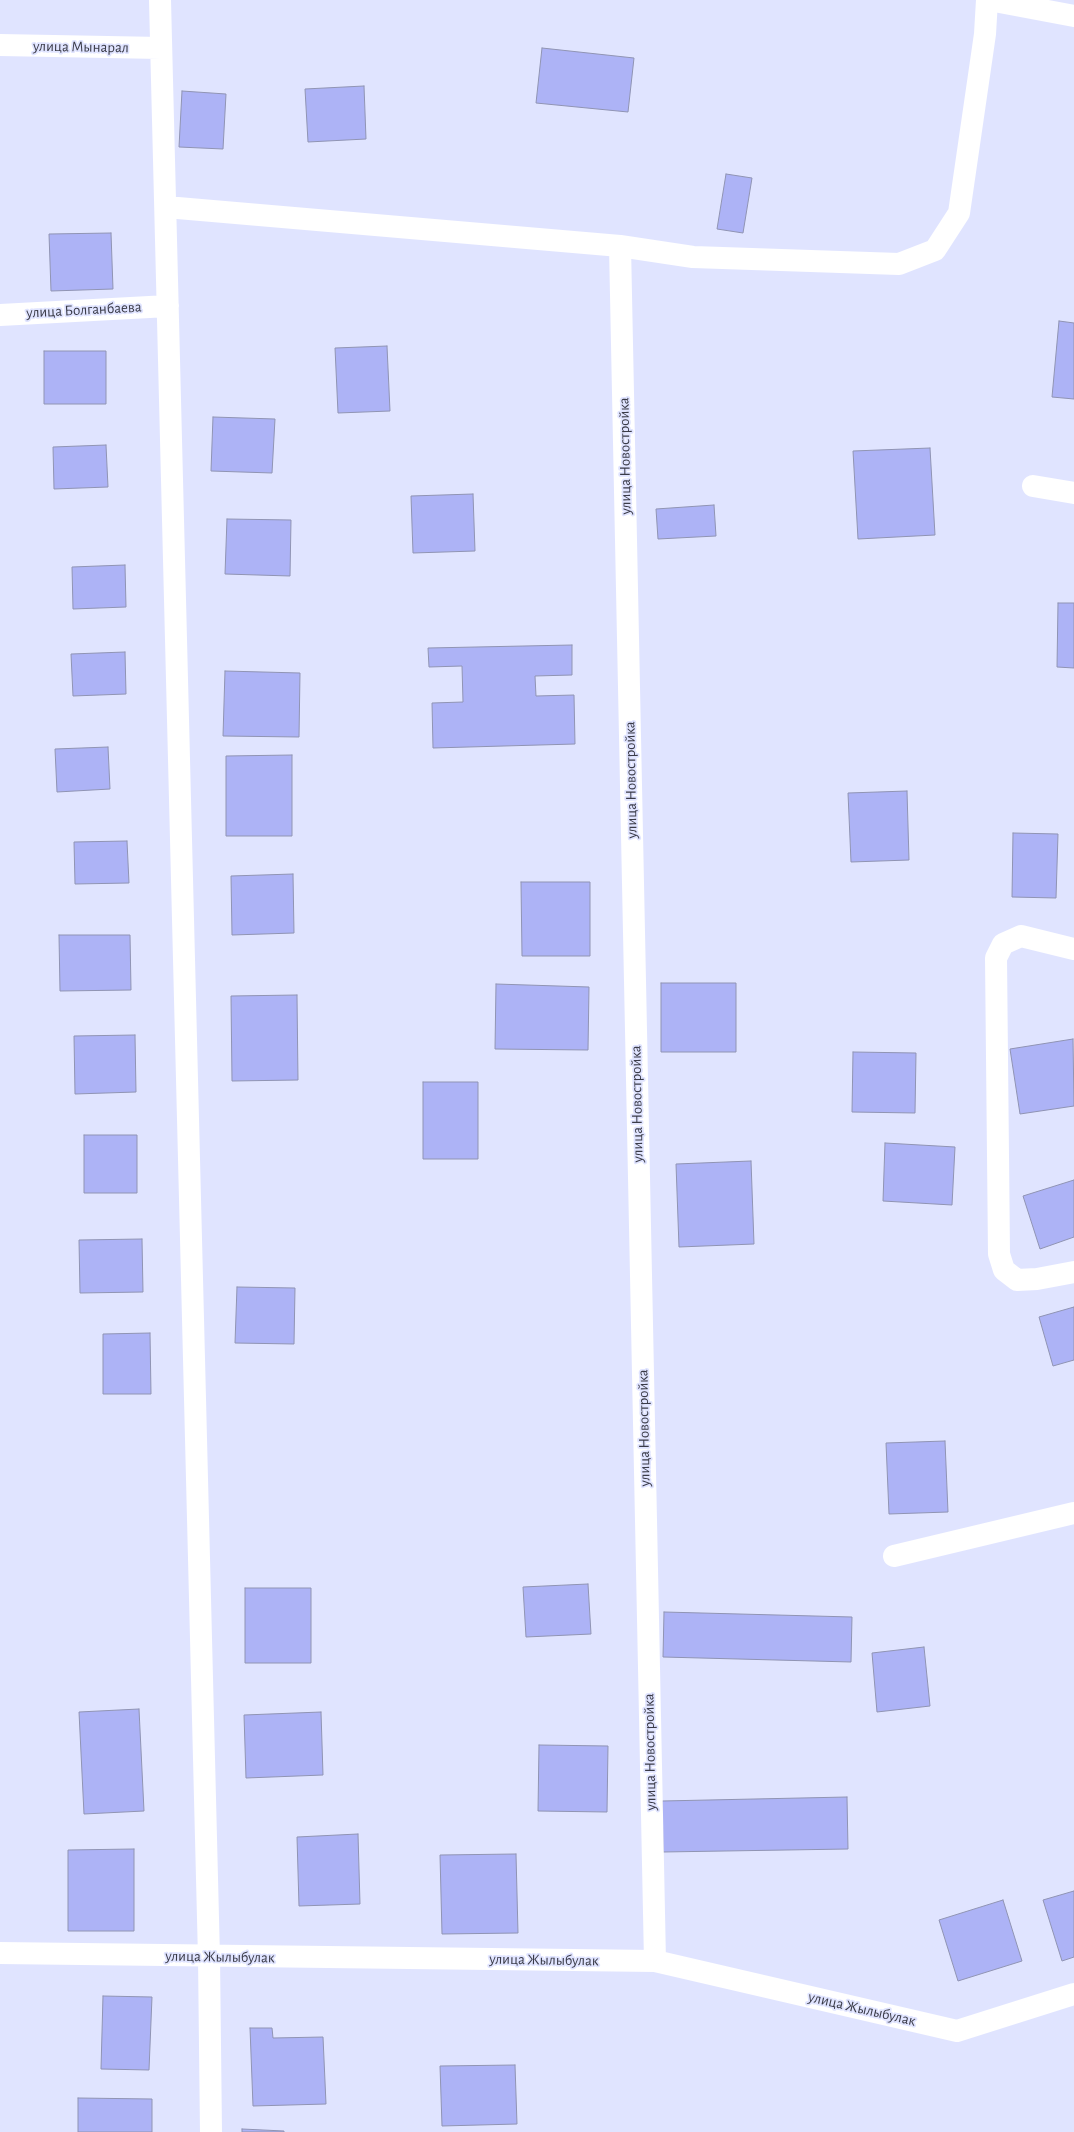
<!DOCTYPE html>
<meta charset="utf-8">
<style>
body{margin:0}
canvas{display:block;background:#e0e4ff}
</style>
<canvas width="1074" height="2132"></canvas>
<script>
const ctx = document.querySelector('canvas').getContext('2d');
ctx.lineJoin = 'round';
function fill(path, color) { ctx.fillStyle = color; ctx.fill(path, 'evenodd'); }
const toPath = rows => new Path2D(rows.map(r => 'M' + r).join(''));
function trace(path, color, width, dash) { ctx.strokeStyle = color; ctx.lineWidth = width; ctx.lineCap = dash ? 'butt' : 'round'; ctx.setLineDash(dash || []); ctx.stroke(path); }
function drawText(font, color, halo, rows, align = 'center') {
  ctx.font = font + ' "Alegreya Sans",sans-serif'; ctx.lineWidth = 3.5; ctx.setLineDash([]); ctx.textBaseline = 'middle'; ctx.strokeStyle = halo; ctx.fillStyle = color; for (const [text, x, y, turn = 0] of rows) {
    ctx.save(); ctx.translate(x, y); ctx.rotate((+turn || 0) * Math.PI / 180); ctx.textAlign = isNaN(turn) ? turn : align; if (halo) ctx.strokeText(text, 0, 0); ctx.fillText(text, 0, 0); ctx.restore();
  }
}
const building = toPath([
 [542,48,634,58,628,112,536,103,542,48],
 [364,86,366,139,308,142,305,89,364,86],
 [182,91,226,94,223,149,179,147,182,91],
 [726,174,752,178,743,233,717,229,726,174],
 [111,233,113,289,51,291,49,234,111,233],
 [1059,321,1074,323,1074,399,1052,397,1059,321],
 [387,346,390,411,338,413,335,348,387,346],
 [44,351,106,351,106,404,44,404,44,351],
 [213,417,275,419,272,473,211,471,213,417],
 [106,445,108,487,54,489,53,447,106,445],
 [930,448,935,535,858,539,853,451,930,448],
 [473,494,475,551,413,553,411,496,473,494],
 [714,505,716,536,658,539,656,509,714,505],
 [227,519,291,520,290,576,225,574,227,519],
 [125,565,126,607,73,609,72,567,125,565],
 [1058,603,1074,603,1074,668,1057,667,1058,603],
 [572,645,572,675,535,676,536,696,574,695,575,744,433,748,432,703,463,702,462,666,429,667,428,648,572,645],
 [125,652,126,694,73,696,71,654,125,652],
 [225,671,300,673,299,737,223,736,225,671],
 [108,747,110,789,57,792,55,749,108,747],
 [292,755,292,836,226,836,226,756,292,755],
 [907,791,909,860,851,862,848,793,907,791],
 [1013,833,1058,834,1056,898,1012,897,1013,833],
 [127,841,129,883,75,884,74,842,127,841],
 [293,874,294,933,232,935,231,876,293,874],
 [521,882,590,882,590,956,522,956,521,882],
 [59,935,130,935,131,990,60,991,59,935],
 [661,983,736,983,736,1052,661,1052,661,983],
 [496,984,589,987,588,1050,495,1049,496,984],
 [297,995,298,1080,232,1081,231,996,297,995],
 [135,1035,136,1092,75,1094,74,1036,135,1035],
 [1073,1039,1074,1106,1020,1114,1010,1049,1073,1039],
 [853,1052,916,1053,915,1113,852,1112,853,1052],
 [423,1082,478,1082,478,1159,423,1159,423,1082],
 [84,1135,137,1135,137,1193,84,1193,84,1135],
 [885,1143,955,1147,952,1205,883,1201,885,1143],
 [751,1161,754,1244,679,1247,676,1164,751,1161],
 [1074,1180,1074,1237,1040,1249,1023,1196,1074,1180],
 [142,1239,143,1292,80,1293,79,1240,142,1239],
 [237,1287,295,1288,294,1344,235,1343,237,1287],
 [1074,1307,1074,1360,1053,1366,1039,1317,1074,1307],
 [150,1333,151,1394,103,1394,103,1334,150,1333],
 [945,1441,948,1512,889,1514,886,1443,945,1441],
 [588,1584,591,1634,526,1637,523,1587,588,1584],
 [245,1588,311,1588,311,1663,245,1663,245,1588],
 [664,1612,852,1617,851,1662,663,1657,664,1612],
 [924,1647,930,1706,877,1712,872,1653,924,1647],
 [139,1709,144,1811,84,1814,79,1712,139,1709],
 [321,1712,323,1775,246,1778,244,1715,321,1712],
 [539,1745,608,1746,607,1812,538,1811,539,1745],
 [847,1797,848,1849,663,1852,662,1801,847,1797],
 [358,1834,360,1904,299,1906,297,1837,358,1834],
 [134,1849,134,1931,68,1931,68,1850,134,1849],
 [516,1854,518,1933,442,1934,440,1855,516,1854],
 [1074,1891,1074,1957,1062,1961,1043,1900,1074,1891],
 [1003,1900,1022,1961,958,1981,939,1920,1003,1900],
 [103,1996,152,1997,149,2070,101,2069,103,1996],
 [250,2028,272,2028,273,2038,323,2037,326,2104,253,2106,250,2028],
 [515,2065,517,2124,442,2126,440,2066,515,2065],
 [78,2098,152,2099,152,2132,78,2132,78,2098],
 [242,2129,284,2131,284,2132,242,2132,242,2129]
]);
const minor = toPath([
 [160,0,209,1957,211,2132],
 [989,0,1074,16],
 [0,45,161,48],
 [166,207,620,246,693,257,899,264,935,250,959,213,985,34,987,0],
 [620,246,655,1961],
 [0,315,168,306],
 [1033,486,1074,493],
 [1074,949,1021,936,1003,944,996,958,999,1254,1004,1270,1017,1280,1037,1279,1074,1272],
 [894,1556,1074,1513],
 [0,1953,655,1961,957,2031,1074,1994]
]);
const streetNames = [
 ["улица Мынарал",81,47,1],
 ["улица Болганбаева",84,310,-3],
 ["улица Новостройка",625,456,-91],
 ["улица Новостройка",631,780,-91],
 ["улица Новостройка",637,1104,-91],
 ["улица Новостройка",644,1428,-91],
 ["улица Новостройка",650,1752,-91],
 ["улица Жылыбулак",220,1957,1],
 ["улица Жылыбулак",544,1960,1],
 ["улица Жылыбулак",862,2009,13]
];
fill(building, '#adb3f6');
trace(building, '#9094b3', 1);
trace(minor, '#fff', 22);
drawText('15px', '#3a3b48', '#e0e4ff', streetNames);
</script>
